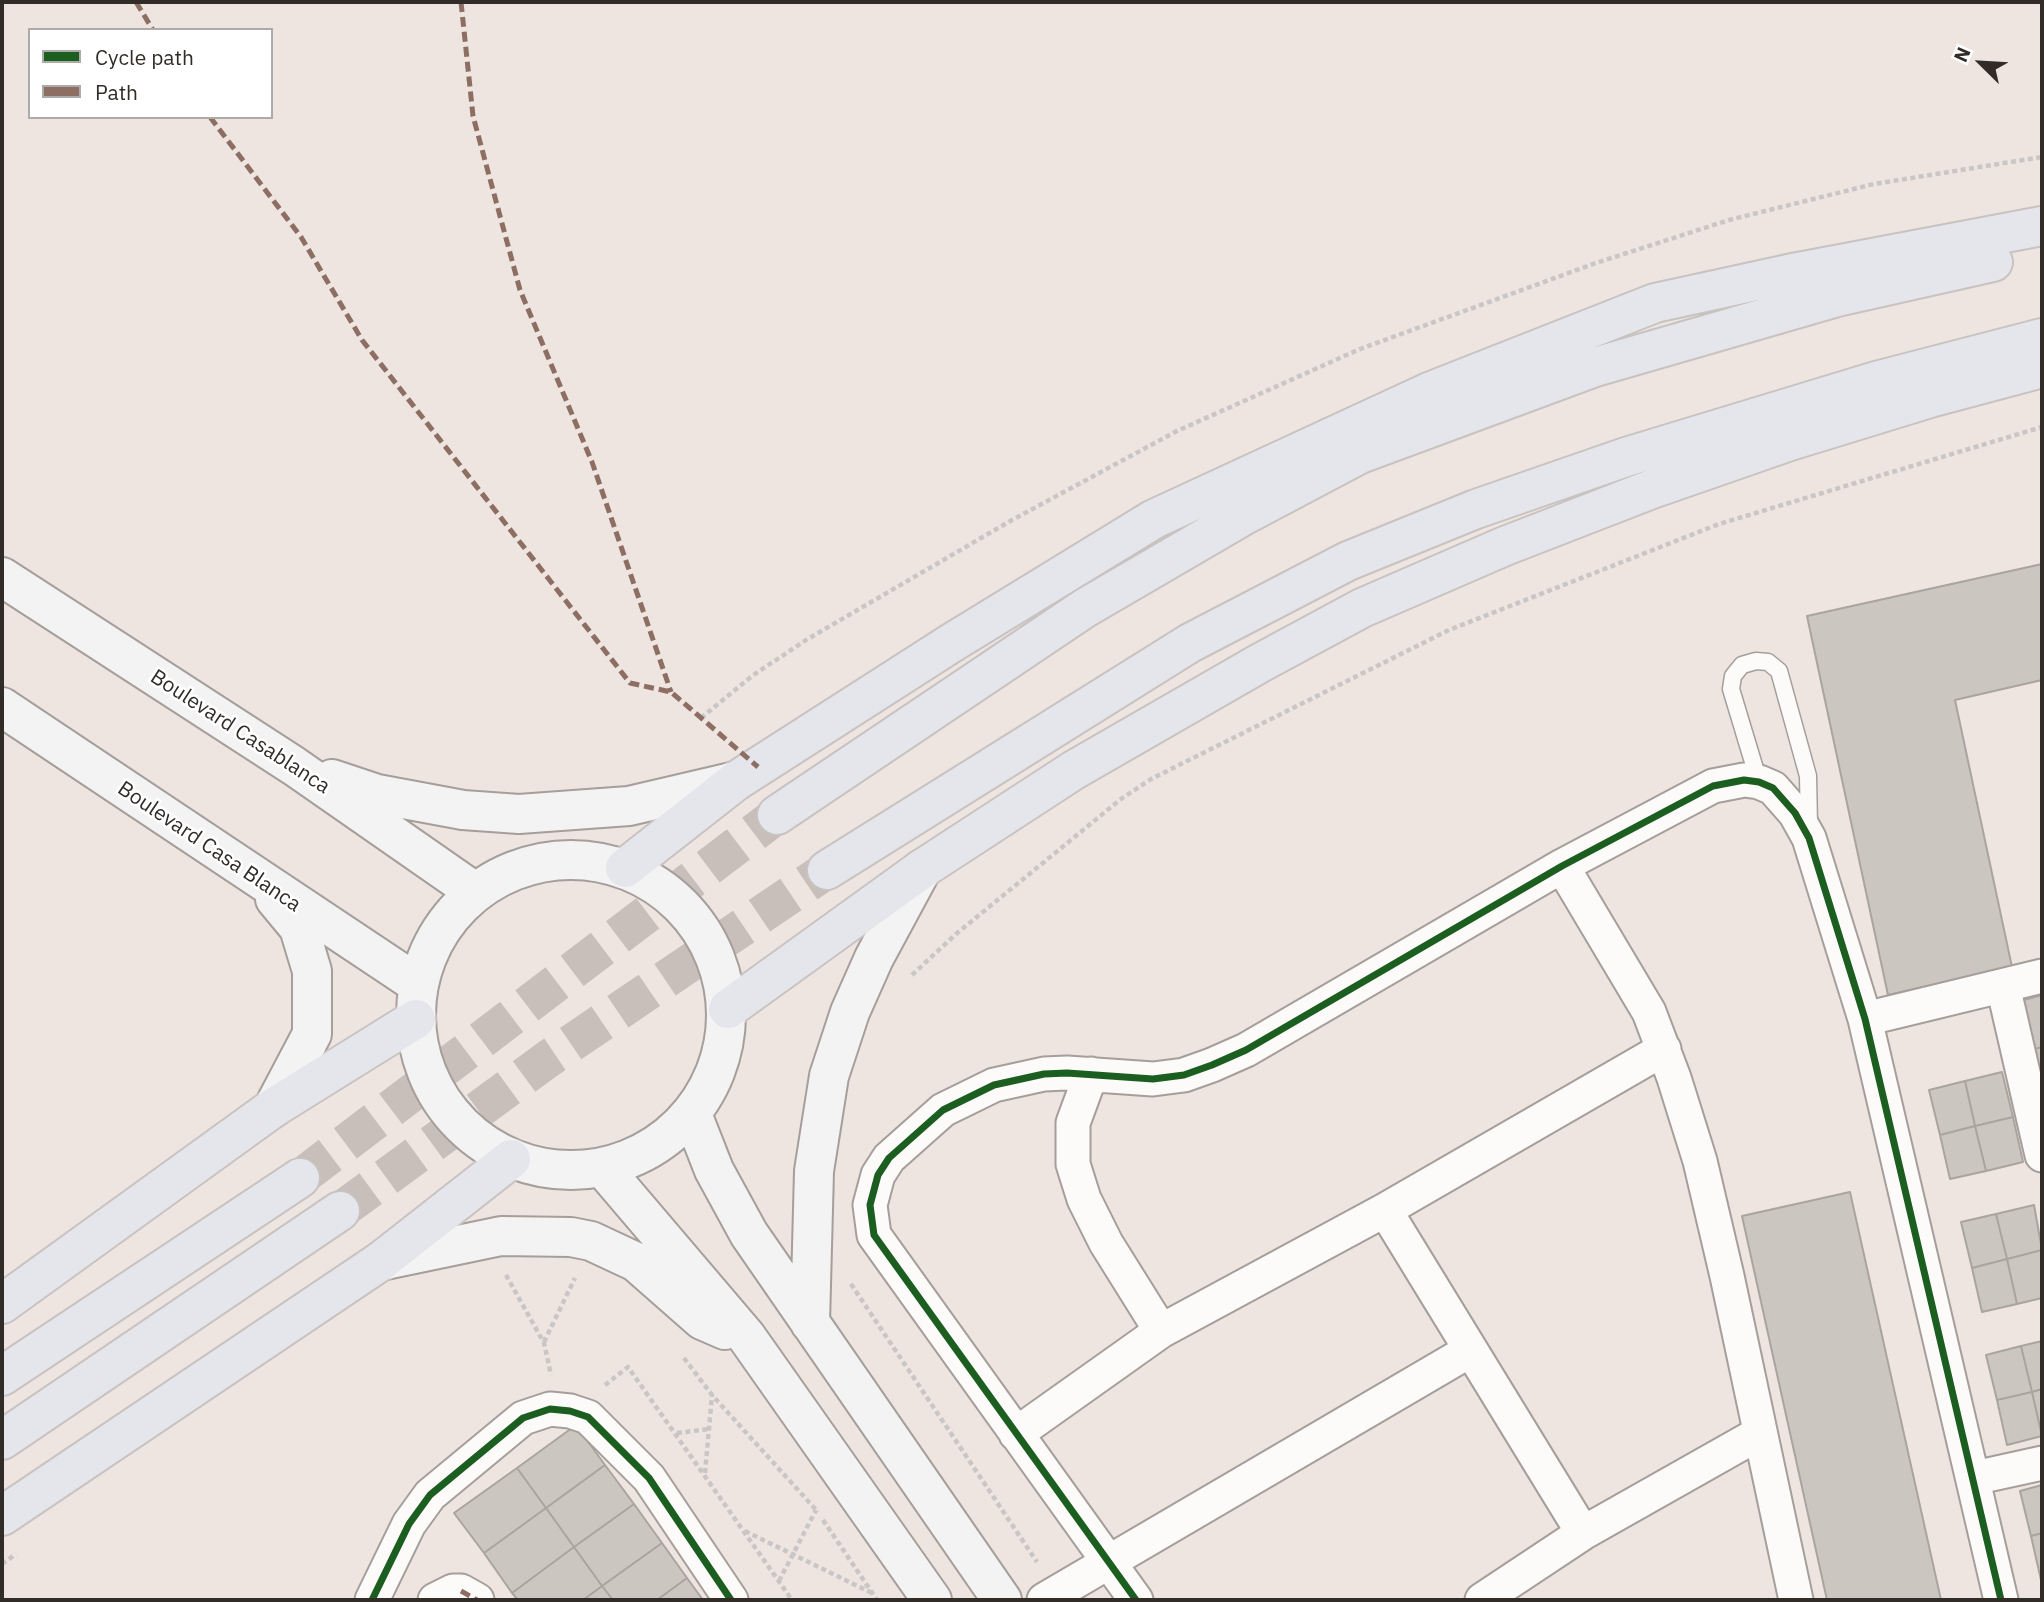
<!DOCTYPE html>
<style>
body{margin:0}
#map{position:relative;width:2044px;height:1602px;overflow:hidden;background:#eee4e0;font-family:"IBM Plex Sans",sans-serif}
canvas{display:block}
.frame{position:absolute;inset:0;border:4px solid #322c28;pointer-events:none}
.legend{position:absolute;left:28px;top:28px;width:245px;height:91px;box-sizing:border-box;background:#fff;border:2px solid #adaba9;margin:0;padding:9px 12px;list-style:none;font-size:21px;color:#322c28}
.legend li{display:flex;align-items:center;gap:14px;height:35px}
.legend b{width:35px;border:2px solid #adaba9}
.north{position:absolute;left:1946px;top:28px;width:70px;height:70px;-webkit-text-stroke:5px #fff;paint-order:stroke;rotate:294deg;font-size:19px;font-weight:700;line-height:28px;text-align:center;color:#322c28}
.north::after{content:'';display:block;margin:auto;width:24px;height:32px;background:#322c28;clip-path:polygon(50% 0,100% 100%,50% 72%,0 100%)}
</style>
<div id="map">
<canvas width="2044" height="1602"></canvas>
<div class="frame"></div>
<ul class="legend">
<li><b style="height:9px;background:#1b5e20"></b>Cycle path</li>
<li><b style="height:9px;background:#8d6e63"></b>Path</li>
</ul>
<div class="north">N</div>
</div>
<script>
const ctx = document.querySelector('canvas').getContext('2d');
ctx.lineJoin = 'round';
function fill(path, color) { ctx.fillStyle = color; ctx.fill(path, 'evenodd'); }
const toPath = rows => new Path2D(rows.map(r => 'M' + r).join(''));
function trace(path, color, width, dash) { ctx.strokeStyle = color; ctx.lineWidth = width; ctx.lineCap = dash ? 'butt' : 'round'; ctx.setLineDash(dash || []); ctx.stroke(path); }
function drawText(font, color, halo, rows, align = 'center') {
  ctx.font = font + ' "IBM Plex Sans",sans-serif'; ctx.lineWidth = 5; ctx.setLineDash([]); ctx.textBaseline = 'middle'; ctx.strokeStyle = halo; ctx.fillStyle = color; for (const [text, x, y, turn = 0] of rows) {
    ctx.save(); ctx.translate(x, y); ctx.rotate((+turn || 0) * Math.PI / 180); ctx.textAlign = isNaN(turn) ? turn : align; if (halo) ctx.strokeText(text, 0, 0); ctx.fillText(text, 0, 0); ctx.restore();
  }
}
const building = toPath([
 [2042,564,2042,680,1955,700,2012,967,1888,995,1807,616,2042,564],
 [2042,995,2042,1047,2031,1050,2020,1001,2042,995],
 [2042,1047,2042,1089,2031,1050,2042,1047],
 [2002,1072,2013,1117,1975,1126,1965,1081,2002,1072],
 [1965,1081,1975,1126,1940,1135,1929,1090,1965,1081],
 [2013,1117,2023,1162,1986,1171,1975,1126,2013,1117],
 [1975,1126,1986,1171,1950,1179,1940,1135,1975,1126],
 [1850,1192,1941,1600,1827,1600,1742,1216,1850,1192],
 [2034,1205,2042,1250,2007,1259,1996,1214,2034,1205],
 [1996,1214,2007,1259,1972,1268,1961,1222,1996,1214],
 [2042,1250,2042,1298,2017,1304,2007,1259,2042,1250],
 [2007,1259,2017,1304,1982,1312,1972,1268,2007,1259],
 [2042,1341,2042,1389,2032,1392,2021,1346,2042,1341],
 [2021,1346,2032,1392,1997,1400,1986,1355,2021,1346],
 [2042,1389,2042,1436,2032,1392,2042,1389],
 [2032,1392,2042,1436,2007,1445,1997,1400,2032,1392],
 [576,1425,605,1465,546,1508,517,1468,576,1425],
 [605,1465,634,1504,574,1547,546,1508,605,1465],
 [517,1468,546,1508,484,1553,454,1513,517,1468],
 [2042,1485,2042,1533,2031,1536,2020,1491,2042,1485],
 [634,1504,662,1543,602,1586,574,1547,634,1504],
 [546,1508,574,1547,512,1593,484,1553,546,1508],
 [2042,1533,2042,1580,2041,1580,2031,1536,2042,1533],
 [662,1543,687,1578,657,1600,613,1600,602,1586,662,1543],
 [574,1547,602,1586,583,1600,518,1600,512,1593,574,1547],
 [687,1578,703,1600,657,1600,687,1578],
 [602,1586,613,1600,583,1600,602,1586]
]);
const trunkTunnel = toPath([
 [300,1178,777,815],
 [340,1211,548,1059,827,870]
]);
const path = toPath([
 [701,718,752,676,806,640,1012,520,1177,431,1360,349,1596,263,1729,220,1874,184,2042,157],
 [912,975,956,934,1121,799,1151,779,1449,630,1719,524,2042,427],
 [506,1275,544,1343,551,1375],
 [851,1284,1037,1562],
 [544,1342,575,1278],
 [684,1358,712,1395,818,1512],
 [605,1385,628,1367,792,1600],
 [677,1433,709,1429],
 [705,1473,712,1395],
 [823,1520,877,1600],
 [745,1531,872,1593],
 [2,1564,16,1554],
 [779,1581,816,1510]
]);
const service = toPath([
 [1759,782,1731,689,1733,676,1742,665,1756,661,1768,662,1779,671,1808,776,1809,825]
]);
const minor = toPath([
 [1562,866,1649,1012,1674,1078,1700,1161,1727,1276,1796,1600],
 [2003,986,2042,1155],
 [1865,1019,2042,976],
 [1091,1074,1073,1123,1073,1164,1084,1199,1106,1243,1161,1331],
 [1385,1210,1583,1533],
 [1016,1434,1161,1331,1385,1210,1664,1049],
 [1974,1478,2042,1463],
 [372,1600,409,1524,430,1495,523,1418,550,1409,570,1411,588,1417,649,1478,731,1600],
 [435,1600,453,1591,461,1591,477,1600],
 [1044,1600,1469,1351],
 [1136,1600,874,1235,870,1205,878,1175,889,1158,943,1110,994,1085,1044,1074,1067,1073,1153,1079,1184,1075,1212,1065,1246,1050,1562,866,1713,786,1744,780,1759,782,1773,788,1795,813,1809,838,1865,1019,2001,1600],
 [1482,1600,1583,1533,1760,1433]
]);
const secondary = toPath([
 [2,577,294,766,475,892],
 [2,707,419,985],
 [332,779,377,794,463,810,519,814,629,806,736,781],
 '416 1015a155 155 0 1 1 310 0a155 155 0 1 1-310 0Z',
 [273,1108,312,1034,312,971,299,928,275,899],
 [692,1114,714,1170,749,1234,1002,1600],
 [603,1168,746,1336,932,1600],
 [381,1261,501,1236,571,1237,591,1241,636,1262,702,1320,725,1330],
 [810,1323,814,1171,829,1076,850,1012,874,958,922,869]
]);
const trunk = toPath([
 [777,815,1085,608,1241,517,1360,454,1595,367,1837,297,1993,262],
 [625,868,736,781,953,642,1154,519,1429,392,1655,303,1788,274,2042,226],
 [827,870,1190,643,1348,561,1476,509,1626,457,1876,381,2042,338],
 [728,1009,922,869,1074,770,1260,663,1362,608,1505,546,1652,489,1790,441,1930,398,2042,368],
 [2,1304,273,1108,416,1019],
 [2,1376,300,1178],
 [2,1440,340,1211],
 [2,1516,381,1261,511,1159]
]);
const quiet = toPath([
 [136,2,153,30],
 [461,2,473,116,520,290,592,462,671,692],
 [210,117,301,237,362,340,630,683,671,692,758,767],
 [461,1591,477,1600]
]);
const cycleway = toPath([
 [372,1600,409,1524,430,1495,523,1418,550,1409,570,1411,588,1417,649,1478,731,1600],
 [1136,1600,874,1235,870,1205,878,1175,889,1158,943,1110,994,1085,1044,1074,1067,1073,1153,1079,1184,1075,1212,1065,1246,1050,1562,866,1713,786,1744,780,1759,782,1773,788,1795,813,1809,838,1865,1019,2001,1600]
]);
const streetNames = [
 ["Boulevard Casablanca",240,732,33],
 ["Boulevard Casa Blanca",209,847,34]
];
fill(building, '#ccc6c1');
trace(building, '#aaa49f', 2);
trace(trunkTunnel, '#c8bfbb', 38, [38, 19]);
trace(service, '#a59e9a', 19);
trace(minor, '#a59e9a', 37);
trace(secondary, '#a59e9a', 42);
trace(trunk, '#c8c3c1', 42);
trace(path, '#c9c6c5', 4.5, [5, 3.5]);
trace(service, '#fcfbfa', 16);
trace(minor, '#fcfbfa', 33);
trace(secondary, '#f4f3f4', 38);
trace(trunk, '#e5e6ec', 38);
trace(quiet, '#8d6e63', 5, [10, 5]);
trace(cycleway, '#1b5e20', 7);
drawText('21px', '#322c28', '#fff', streetNames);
</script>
